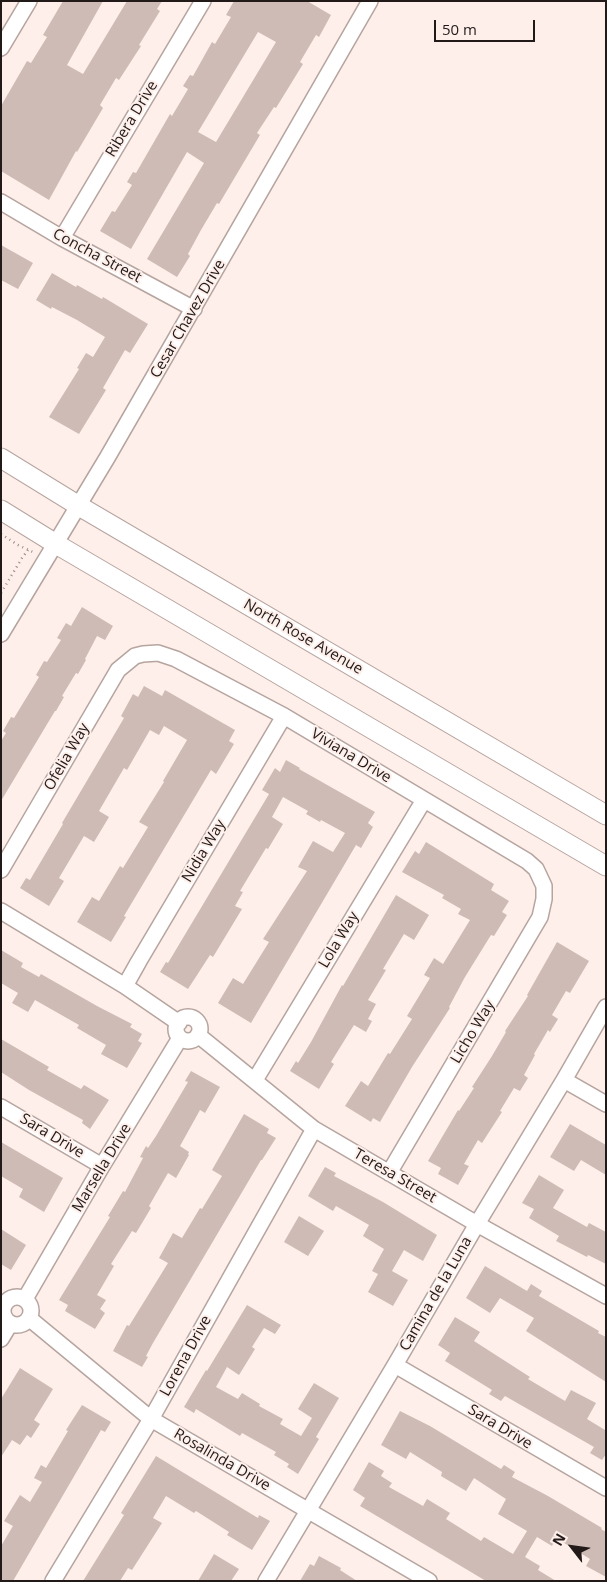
<!DOCTYPE html>
<style>
body{margin:0}
#map{position:relative;width:607px;height:1582px;overflow:hidden;background:#feefea;font-family:"Open Sans",sans-serif}
canvas{display:block}
.frame{position:absolute;inset:0;border:2px solid #211a18;pointer-events:none}
.north{position:absolute;left:547px;top:1522px;width:50px;height:50px;-webkit-text-stroke:4px #feefea;paint-order:stroke;rotate:300deg;font-size:14px;font-weight:700;line-height:20px;text-align:center;color:#211a18}
.north::after{content:'';display:block;margin:auto;width:18px;height:22px;background:#211a18;clip-path:polygon(50% 0,100% 100%,50% 72%,0 100%)}
.scale{position:absolute;left:434px;top:20px;width:101px;height:22px;box-sizing:border-box;border:2px solid #211a18;border-top:0;padding-left:6px;font-size:15px;line-height:18px;white-space:nowrap;color:#211a18;-webkit-text-stroke:4px #feefea;paint-order:stroke}
</style>
<div id="map">
<canvas width="607" height="1582"></canvas>
<div class="frame"></div>
<div class="north">N</div>
<div class="scale">50 m</div>
</div>
<script>
const ctx = document.querySelector('canvas').getContext('2d');
ctx.lineJoin = 'round';
function fill(path, color) { ctx.fillStyle = color; ctx.fill(path, 'evenodd'); }
const toPath = rows => new Path2D(rows.map(r => 'M' + r).join(''));
function trace(path, color, width, dash) { ctx.strokeStyle = color; ctx.lineWidth = width; ctx.lineCap = dash ? 'butt' : 'round'; ctx.setLineDash(dash || []); ctx.stroke(path); }
function drawText(font, color, halo, rows, align = 'center') {
  ctx.font = font + ' "Open Sans",sans-serif'; ctx.lineWidth = 4; ctx.setLineDash([]); ctx.textBaseline = 'middle'; ctx.strokeStyle = halo; ctx.fillStyle = color; for (const [text, x, y, turn = 0] of rows) {
    ctx.save(); ctx.translate(x, y); ctx.rotate((+turn || 0) * Math.PI / 180); ctx.textAlign = isNaN(turn) ? turn : align; if (halo) ctx.strokeText(text, 0, 0); ctx.fillText(text, 0, 0); ctx.restore();
  }
}
const building = toPath([
 [63,1,103,1,67,65,83,74,127,1,162,1,157,9,160,11,139,45,141,46,119,80,116,78,100,105,103,108,77,152,76,151,49,200,1,171,1,106,27,61,31,63,47,37,43,35],
 [234,1,307,1,331,15,319,37,316,35,300,62,303,64,276,108,274,107,257,133,260,135,219,204,217,203,201,230,188,254,190,256,177,277,147,259,204,163,187,152,131,249,100,231,112,211,115,212,132,185,127,182,133,172,136,173,170,114,172,116,188,89,183,86,190,75,193,76,212,42,215,44,231,17,226,15],
 [258,32,276,42,216,142,198,132],
 [1,245,33,263,18,289,1,280],
 [52,273,76,287,77,285,102,299,103,297,148,324,130,353,125,350,103,388,106,390,79,434,49,417,79,369,77,368,86,353,93,357,105,337,77,320,52,307,51,309,36,300],
 [82,607,113,626,105,640,97,636,85,659,86,660,78,674,76,673,62,696,64,697,56,711,55,711,1,801,1,741,6,733,3,731,11,717,14,718,39,677,36,675,44,661,47,662,61,640,57,638,66,623,71,626],
 [144,686,162,696,165,690,235,730,229,741,234,744,216,774,211,770,124,916,126,917,111,942,77,922,92,897,99,901,120,866,123,868,148,827,139,822,164,782,163,781,187,740,164,726,159,735,150,730,127,770,124,768,99,811,109,817,94,842,84,836,59,878,64,881,49,906,20,888,26,878,30,880,63,824,62,823,124,718,121,716,133,694,138,697],
 [286,760,300,768,299,769,375,812,368,823,373,827,361,848,356,845,251,1023,218,1003,233,978,243,984,269,942,263,939,307,871,298,867,313,841,333,852,345,833,321,820,320,822,306,814,308,811,283,797,272,817,283,824,268,849,266,848,240,891,243,892,235,906,242,909,213,957,210,955,188,989,160,972,166,962,168,963,269,794,262,790,275,768,280,772],
 [426,842,494,884,491,890,509,901,502,912,507,915,494,936,491,935,465,977,449,1007,450,1008,412,1067,380,1122,373,1118,371,1122,345,1106,361,1081,368,1086,388,1053,390,1054,412,1019,407,1016,430,978,424,975,434,958,443,964,470,920,458,914,461,909,442,898,444,895,402,872,415,851,419,854],
 [396,895,429,915,414,940,404,934,383,969,386,970,368,1000,376,1004,368,1019,372,1021,366,1032,354,1025,331,1062,334,1064,319,1089,290,1071,296,1061,298,1063,311,1042,342,985,343,986],
 [557,942,589,961,570,993,566,991,552,1015,558,1019,550,1032,548,1030,534,1054,535,1055,524,1075,528,1078,520,1091,514,1088,500,1111,502,1112,482,1143,478,1140,464,1164,469,1166,458,1185,438,1174,441,1168,428,1161,458,1110,459,1111,474,1088,472,1087,492,1056,506,1032,505,1031,528,996,527,995],
 [1,950,23,963,21,967,39,977,41,974,97,1006,132,1024,130,1027,142,1034,138,1041,142,1043,127,1068,101,1054,106,1045,77,1028,79,1025,35,1000,28,1012,12,1003,18,993,1,983],
 [1,1039,49,1067,47,1070,81,1089,84,1085,109,1100,90,1129,82,1123,83,1120,29,1090,1,1072],
 [191,1071,220,1087,205,1113,200,1110,180,1146,189,1152,188,1154,189,1155,176,1178,168,1173,149,1206,151,1208,136,1233,132,1231,111,1264,114,1266,97,1295,106,1300,100,1309,105,1313,95,1329,65,1311,68,1305,59,1300,110,1217,108,1216,123,1191,125,1192,143,1158,140,1157,146,1146,148,1148,156,1136,188,1082,185,1081],
 [244,1114,269,1129,267,1133,276,1138,262,1160,261,1160,153,1343,146,1356,148,1357,142,1367,113,1351,127,1325,129,1326,168,1263,159,1258,173,1233,182,1238,200,1208,202,1209,222,1176,212,1170],
 [570,1124,606,1145,606,1175,581,1160,574,1171,550,1157],
 [1,1142,63,1178,44,1212,19,1197,23,1189,1,1176],
 [325,1167,336,1173,334,1176,383,1202,437,1235,423,1261,404,1250,392,1271,408,1280,393,1306,368,1292,378,1274,372,1271,384,1249,363,1236,369,1225,336,1206,333,1211,308,1196],
 [539,1175,564,1190,553,1208,587,1227,589,1223,606,1232,606,1264,588,1255,587,1257,556,1241,559,1236,529,1218,534,1209,522,1203],
 [299,1216,324,1231,308,1256,284,1242],
 [1,1229,26,1245,11,1270,1,1264],
 [485,1266,527,1291,531,1284,542,1291,539,1296,599,1331,598,1333,606,1337,606,1382,526,1331,534,1318,500,1298,490,1313,466,1298],
 [247,1305,281,1325,275,1334,264,1328,252,1347,255,1349,239,1375,227,1367,216,1387,238,1399,242,1393,260,1404,259,1406,283,1419,280,1424,301,1436,312,1418,298,1409,314,1383,339,1398,316,1437,319,1439,298,1474,287,1467,289,1464,274,1455,276,1452,242,1433,240,1436,196,1409,194,1413,184,1407,206,1370,207,1371],
 [455,1317,480,1332,474,1341,530,1377,528,1379,565,1401,571,1390,596,1403,587,1419,605,1430,606,1428,606,1454,602,1460,590,1453,594,1447,505,1396,501,1401,489,1394,492,1390,445,1361,450,1353,438,1345],
 [20,1368,53,1389,34,1420,40,1424,31,1438,27,1435,20,1445,12,1440,1,1457,1,1399],
 [82,1405,111,1422,105,1432,101,1430,13,1581,1,1581,1,1546,13,1526,4,1521,20,1495,30,1502,42,1482,34,1478,41,1465,46,1468,68,1431,66,1430],
 [400,1411,430,1426,501,1469,504,1465,515,1472,512,1477,548,1496,602,1528,601,1529,606,1532,606,1577,586,1566,590,1559,556,1538,552,1546,537,1537,525,1557,540,1566,538,1570,556,1581,486,1581,360,1506,365,1498,353,1490,369,1462,384,1471,381,1476,392,1483,389,1487,423,1506,427,1499,450,1513,446,1519,481,1541,484,1537,513,1554,527,1531,498,1514,506,1499,474,1478,466,1491,441,1476,442,1472,410,1452,406,1459,381,1445],
 [156,1456,258,1518,259,1515,270,1521,252,1550,227,1535,229,1532,196,1511,194,1513,166,1496,153,1518,162,1523,132,1570,128,1568,120,1581,83,1581,124,1515,121,1513],
 [214,1554,239,1569,231,1581,198,1581],
 [319,1556,341,1568,340,1570,357,1581,300,1581,310,1564,314,1566]
]);
const path = toPath([
 [1,534,18,545,35,553],
 [1,593,22,558,28,550]
]);
const minor = toPath([
 [1,48,29,1],
 [1,202,62,238,194,309],
 [62,238,203,1],
 [1,634,107,458,370,1],
 [1,870,118,670,135,656,143,654,158,653,176,659,284,716,527,861,536,869,544,886,544,899,540,917,389,1173],
 [1,911,125,986,179,1023],
 [125,986,139,961,284,716],
 '176 1029a12 12 0 1 1 24 0a12 12 0 1 1-24 0Z',
 [198,1035,314,1129,477,1224,606,1296],
 [255,1080,424,800],
 [564,1080,606,1104],
 [1,1107,102,1166],
 '3 1311a14 14 0 1 1 28 0a14 14 0 1 1-28 0Z',
 [25,1299,102,1166,180,1038],
 [30,1319,151,1419,429,1581],
 [1,1339,10,1324],
 [395,1365,606,1488],
 [53,1581,151,1419,314,1129],
 [266,1581,395,1365,477,1224,564,1080,606,1007]
]);
const major = toPath([
 [1,458,79,506,606,815],
 [1,510,56,544,606,866]
]);
const streetNames = [
 ["Ribera Drive",132,119,-59],
 ["Concha Street",97,256,28],
 ["Cesar Chavez Drive",188,319,-60],
 ["North Rose Avenue",303,637,30],
 ["Viviana Drive",351,756,31],
 ["Ofelia Way",67,757,-60],
 ["Nidia Way",204,851,-59],
 ["Lola Way",339,940,-59],
 ["Licho Way",473,1032,-59],
 ["Sara Drive",52,1136,31],
 ["Marsella Drive",102,1168,-59],
 ["Teresa Street",395,1176,30],
 ["Camina de la Luna",436,1294,-60],
 ["Lorena Drive",186,1356,-61],
 ["Sara Drive",500,1427,31],
 ["Rosalinda Drive",222,1460,30]
];
fill(building, '#cebbb6');
trace(minor, '#b6a49f', 18);
trace(major, '#b6a49f', 21);
trace(path, '#978c88', 2.5, [1, 4]);
trace(minor, '#fff', 15);
trace(major, '#fff', 19);
drawText('15px', '#211a18', '#feefea', streetNames);
</script>
